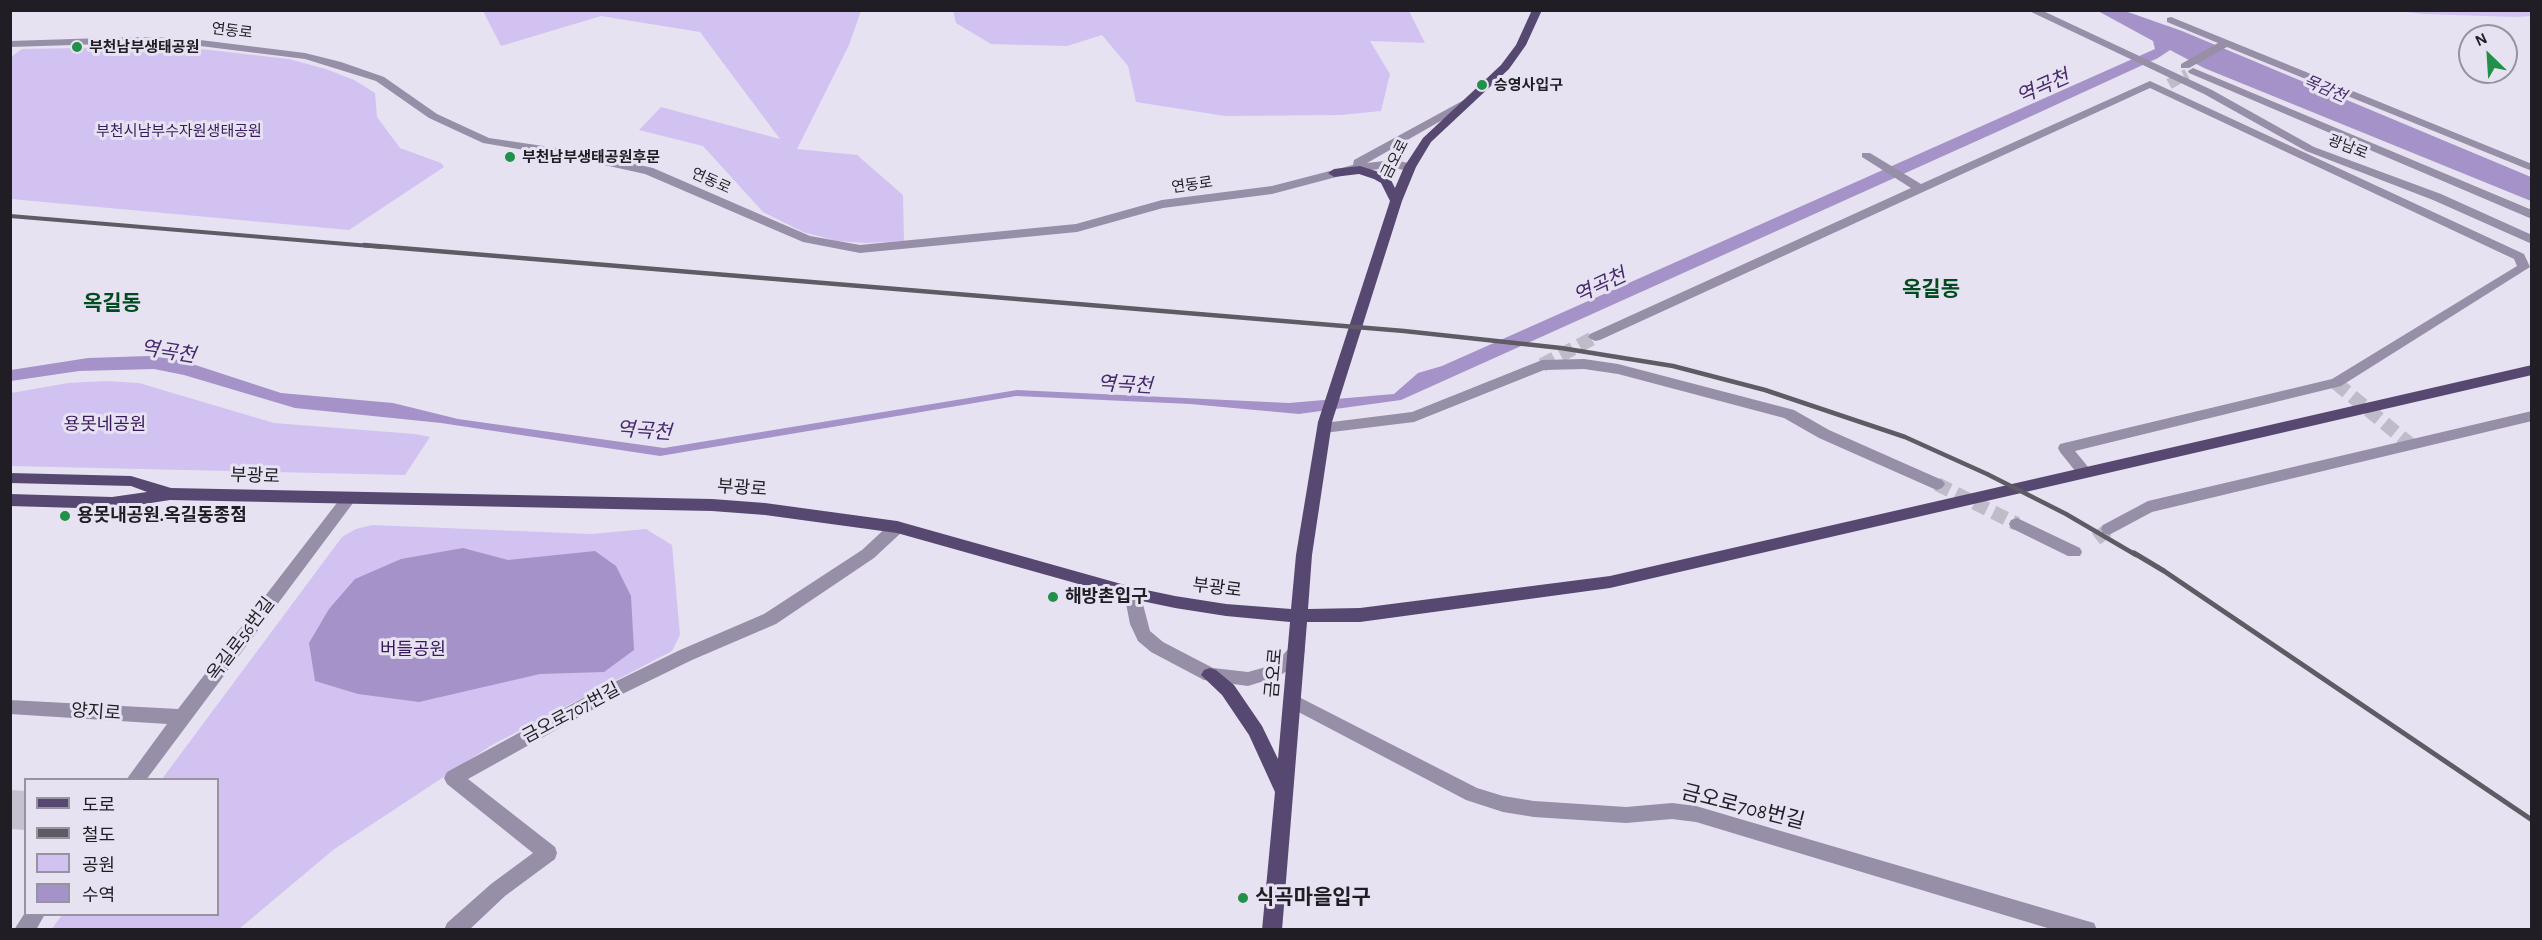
<!DOCTYPE html>
<meta charset="utf-8">
<style>
body{margin:0}
#map{position:relative;width:2542px;height:940px;overflow:hidden;background:#e7e2f1;font-family:"Alegreya Sans","Noto Sans KR",sans-serif}
canvas{display:block}
.frame{position:absolute;inset:0;border:12px solid #201e24;pointer-events:none}
.legend{position:absolute;left:24px;top:778px;width:195px;height:138px;box-sizing:border-box;background:#e7e2f1;border:2px solid #97949f;margin:0;padding:8px 10px;list-style:none;font-size:18px;color:#201e24}
.legend li{display:flex;align-items:center;gap:12px;height:30px}
.legend b{width:30px;border:2px solid #97949f}
.north{position:absolute;left:2458px;top:24px;width:60px;height:60px;box-sizing:border-box;background:#e7e2f1;border:2px solid #97949f;border-radius:50%;rotate:335deg;font-size:16px;font-weight:700;line-height:24px;text-align:center;color:#201e24}
.north::after{content:'';display:block;margin:auto;width:21px;height:27px;background:#219049;clip-path:polygon(50% 0,100% 100%,50% 72%,0 100%)}
</style>
<div id="map">
<canvas width="2542" height="940"></canvas>
<div class="frame"></div>
<ul class="legend">
<li><b style="height:8px;background:#574872"></b>도로</li>
<li><b style="height:8px;background:#5e5b64"></b>철도</li>
<li><b style="height:16px;background:#d2c2f1"></b>공원</li>
<li><b style="height:16px;background:#a592c9"></b>수역</li>
</ul>
<div class="north">N</div>
</div>
<script>
const ctx = document.querySelector('canvas').getContext('2d');
ctx.lineJoin = 'round';
function fill(path, color) { ctx.fillStyle = color; ctx.fill(path, 'evenodd'); }
const toPath = rows => new Path2D(rows.map(r => 'M' + r).join(''));
function trace(path, color, width, dash) { ctx.strokeStyle = color; ctx.lineWidth = width; ctx.lineCap = dash ? 'butt' : 'round'; ctx.setLineDash(dash || []); ctx.stroke(path); }
function drawText(font, color, halo, rows, align = 'center') {
  ctx.font = font + ' "Alegreya Sans","Noto Sans KR",sans-serif'; ctx.lineWidth = 6; ctx.setLineDash([]); ctx.textBaseline = 'middle'; ctx.strokeStyle = halo; ctx.fillStyle = color; for (const [text, x, y, turn = 0] of rows) {
    ctx.save(); ctx.translate(x, y); ctx.rotate((+turn || 0) * Math.PI / 180); ctx.textAlign = isNaN(turn) ? turn : align; if (halo) ctx.strokeText(text, 0, 0); ctx.fillText(text, 0, 0); ctx.restore();
  }
}
const green = toPath([
 [2531,10,2531,16,2515,17,2424,14,2396,11],
 [483,11,861,11,849,45,797,149,857,155,903,195,904,241,866,243,837,241,803,232,763,212,703,146,639,130,661,107,780,139,700,32,601,16,501,46],
 [953,11,1409,11,1425,43,1370,41,1390,74,1381,111,1341,115,1225,116,1136,102,1128,66,1102,35,1067,46,991,44,956,23],
 [133,47,183,47,289,59,326,69,354,80,375,93,377,117,400,148,441,163,444,167,349,230,11,199,11,57,22,49],
 [106,381,139,383,274,423,415,434,430,437,405,475,11,466,11,393,68,383],
 [372,525,592,534,646,529,672,545,680,635,672,651,492,745,333,850,239,929,51,930,62,915,218,914,218,780,162,779,342,537,356,529]
]);
const water = toPath([
 [2098,11,2125,11,2182,31,2531,177,2531,201,2204,68,2170,50,2158,58,2001,130,1401,400,1299,414,1190,404,1016,396,660,456,441,423,295,408,184,375,154,369,79,371,11,381,11,370,88,358,149,356,180,360,281,393,393,403,458,419,664,448,1017,390,1289,403,1394,394,1418,373,1442,366,2155,49,2153,41],
 [463,548,508,560,595,551,616,566,631,596,634,650,604,672,540,674,419,702,358,694,315,681,309,643,329,609,355,579,401,559]
]);
const building = toPath([
 [10,790,26,791,26,830,10,829]
]);
const minorTunnelFar1 = toPath([
 [2169,84,2187,74]
]);
const minorTunnel = toPath([
 [1542,365,1595,337],
 [2336,383,2411,445],
 [1937,484,2017,524],
 [2096,539,2109,529]
]);
const minor = toPath([
 [2027,10,2041,10,2212,90,2314,147,2441,194,2532,235,2532,244,2433,200,2306,151,2204,94,2027,10],
 [2171,17,2532,164,2532,171,2227,47,2189,68,2181,68,2181,64,2218,43,2167,22,2167,18,2171,17],
 [135,37,184,38,305,53,341,62,384,77,437,114,489,138,577,151,653,168,810,236,860,245,1076,224,1162,200,1272,186,1353,165,1354,160,1464,100,1468,99,1474,102,1367,163,1393,160,1414,164,1416,167,1410,171,1393,168,1359,171,1272,194,1163,208,1077,232,860,253,803,242,645,174,577,159,483,143,429,118,376,81,305,59,184,44,135,43,10,47,10,41,135,37],
 [2193,68,2532,210,2532,219,2189,73,2188,71,2193,68],
 [2150,81,2524,254,2530,267,2341,386,2075,451,2093,473,2090,477,2080,477,2060,452,2058,448,2060,444,2332,379,2517,266,2514,259,2150,88,1600,340,1595,341,1588,337,1590,334,1911,188,1862,157,1862,153,1870,153,1921,184,2150,81],
 [1584,359,1618,364,1794,410,1829,430,1942,480,1945,484,1942,488,1937,490,1932,488,1819,438,1784,418,1618,374,1584,369,1544,370,1414,422,1324,433,1317,428,1324,423,1412,412,1542,360,1584,359],
 [2532,411,2532,421,2152,512,2109,535,2103,533,2101,529,2103,525,2148,501,2532,411],
 [348,493,353,495,356,499,353,503,146,780,126,780,167,724,10,714,10,700,178,709,343,495,348,493],
 [2017,518,2080,548,2082,552,2080,556,2068,556,2011,528,2009,524,2011,520,2017,518],
 [897,521,903,523,905,527,903,531,874,558,776,624,692,660,608,701,468,779,555,847,557,853,555,859,505,896,469,930,444,930,447,923,491,884,533,853,447,784,444,778,447,772,596,691,680,650,764,614,862,550,891,523,897,521],
 [1132,587,1138,589,1140,593,1150,631,1163,642,1213,668,1248,672,1266,667,1280,658,1291,646,1297,644,1303,646,1305,651,1292,668,1277,677,1248,686,1204,680,1151,652,1138,641,1130,624,1124,593,1126,589,1132,587],
 [1293,694,1477,788,1503,796,1534,801,1626,807,1672,803,1696,806,2087,921,2094,923,2097,930,2054,930,1696,822,1672,819,1626,823,1534,817,1503,812,1466,800,1287,706,1284,701,1287,696,1293,694],
 [26,911,26,914,45,914,36,930,14,930,26,911]
]);
const major = toPath([
 [1532,10,1542,10,1526,45,1509,69,1431,142,1416,167,1402,201,1332,422,1312,555,1308,609,1360,608,1610,576,2532,365,2532,375,1610,588,1360,622,1307,622,1282,930,1262,930,1275,792,1249,735,1222,695,1201,675,1204,670,1210,668,1216,670,1234,685,1262,726,1278,759,1290,622,1226,616,1175,608,1132,599,897,533,765,515,712,511,170,500,112,509,10,506,10,494,112,497,147,492,131,486,10,483,10,473,131,476,171,488,712,499,765,503,897,521,1132,587,1175,596,1226,604,1291,609,1296,555,1318,422,1390,201,1381,183,1374,179,1359,174,1334,177,1328,173,1334,169,1360,166,1382,173,1390,178,1395,188,1404,167,1423,138,1501,65,1516,45,1532,10]
]);
const railFar2 = toPath([
 [10,216,382,247]
]);
const railFar1 = toPath([
 [364,245,1404,331,1561,348,1673,366,1765,390,1905,437,1987,474,2066,514,2136,555]
]);
const rail = toPath([
 [2134,553,2164,571,2532,820]
]);
const markers = [
 [77,47,6,"#219049"],
 [1482,85,6,"#219049"],
 [510,157,6,"#219049"],
 [65,516,6,"#219049"],
 [1053,597,6,"#219049"],
 [1243,898,6,"#219049"]
];
const farStreetnames = [
 ["연동로",232,31,7],
 ["광남로",2348,147,21],
 ["금오로",1395,159,-63],
 ["연동로",711,181,24],
 ["연동로",1192,185,-8]
];
const farPoinames = [
 ["부천남부생태공원",89,47],
 ["승영사입구",1494,85],
 ["부천남부생태공원후문",522,157]
];
const farParknames = [
 ["부천시남부수자원생태공원",179,131]
];
const farWaternames = [
 ["목감천",2325,89,23]
];
const parkNames = [
 ["용못네공원",105,425],
 ["버들공원",413,650]
];
const streetNames = [
 ["부광로",255,476,2],
 ["부광로",742,488,4],
 ["부광로",1217,588,7],
 ["옥길로56번길",241,639,-53],
 ["금오로",1274,673,-85],
 ["양지로",96,712,4],
 ["금오로707번길",571,713,-28]
];
const poiNames = [
 ["용못내공원.옥길동종점",77,516],
 ["해방촌입구",1065,597]
];
const waterNames = [
 ["역곡천",2043,87,-24],
 ["역곡천",1600,286,-25],
 ["역곡천",168,352,9],
 ["역곡천",1125,385,3],
 ["역곡천",644,431,4]
];
const quarterNames = [
 ["옥길동",1931,290],
 ["옥길동",112,304]
];
const nearStreetnames = [
 ["금오로708번길",1743,807,14]
];
const nearPoinames = [
 ["식곡마을입구",1255,898]
];
fill(green, '#d2c2f1');
fill(water, '#a592c9');
fill(building, '#c6c1cf');
trace(minorTunnelFar1, '#bfbbc8', 11, [11, 6]);
trace(minorTunnel, '#bfbbc8', 14, [14, 7]);
fill(minor, '#978ea7');
fill(major, '#574872');
trace(railFar2, '#5e5b64', 4);
trace(railFar1, '#5e5b64', 4.5);
trace(rail, '#5e5b64', 5);
for (const [x, y, r, color] of markers) { const dot = new Path2D(); dot.arc(x, y, r, 0, 2 * Math.PI); ctx.fillStyle = color; ctx.fill(dot); trace(dot, '#e7e2f1', 2); }
drawText('15px', '#201e24', '#e7e2f1', farStreetnames);
drawText('bold 15px', '#201e24', '#e7e2f1', farPoinames, 'left');
drawText('15px', '#381a5c', '#e7e2f1', farParknames);
drawText('italic 16px', '#46296c', '#e7e2f1', farWaternames);
drawText('18px', '#381a5c', '#e7e2f1', parkNames);
drawText('18px', '#201e24', '#e7e2f1', streetNames);
drawText('bold 18px', '#201e24', '#e7e2f1', poiNames, 'left');
drawText('italic 20px', '#46296c', '#e7e2f1', waterNames);
drawText('bold 21px', '#004b1f', '#e7e2f1', quarterNames);
drawText('21px', '#201e24', '#e7e2f1', nearStreetnames);
drawText('bold 21px', '#201e24', '#e7e2f1', nearPoinames, 'left');
</script>
